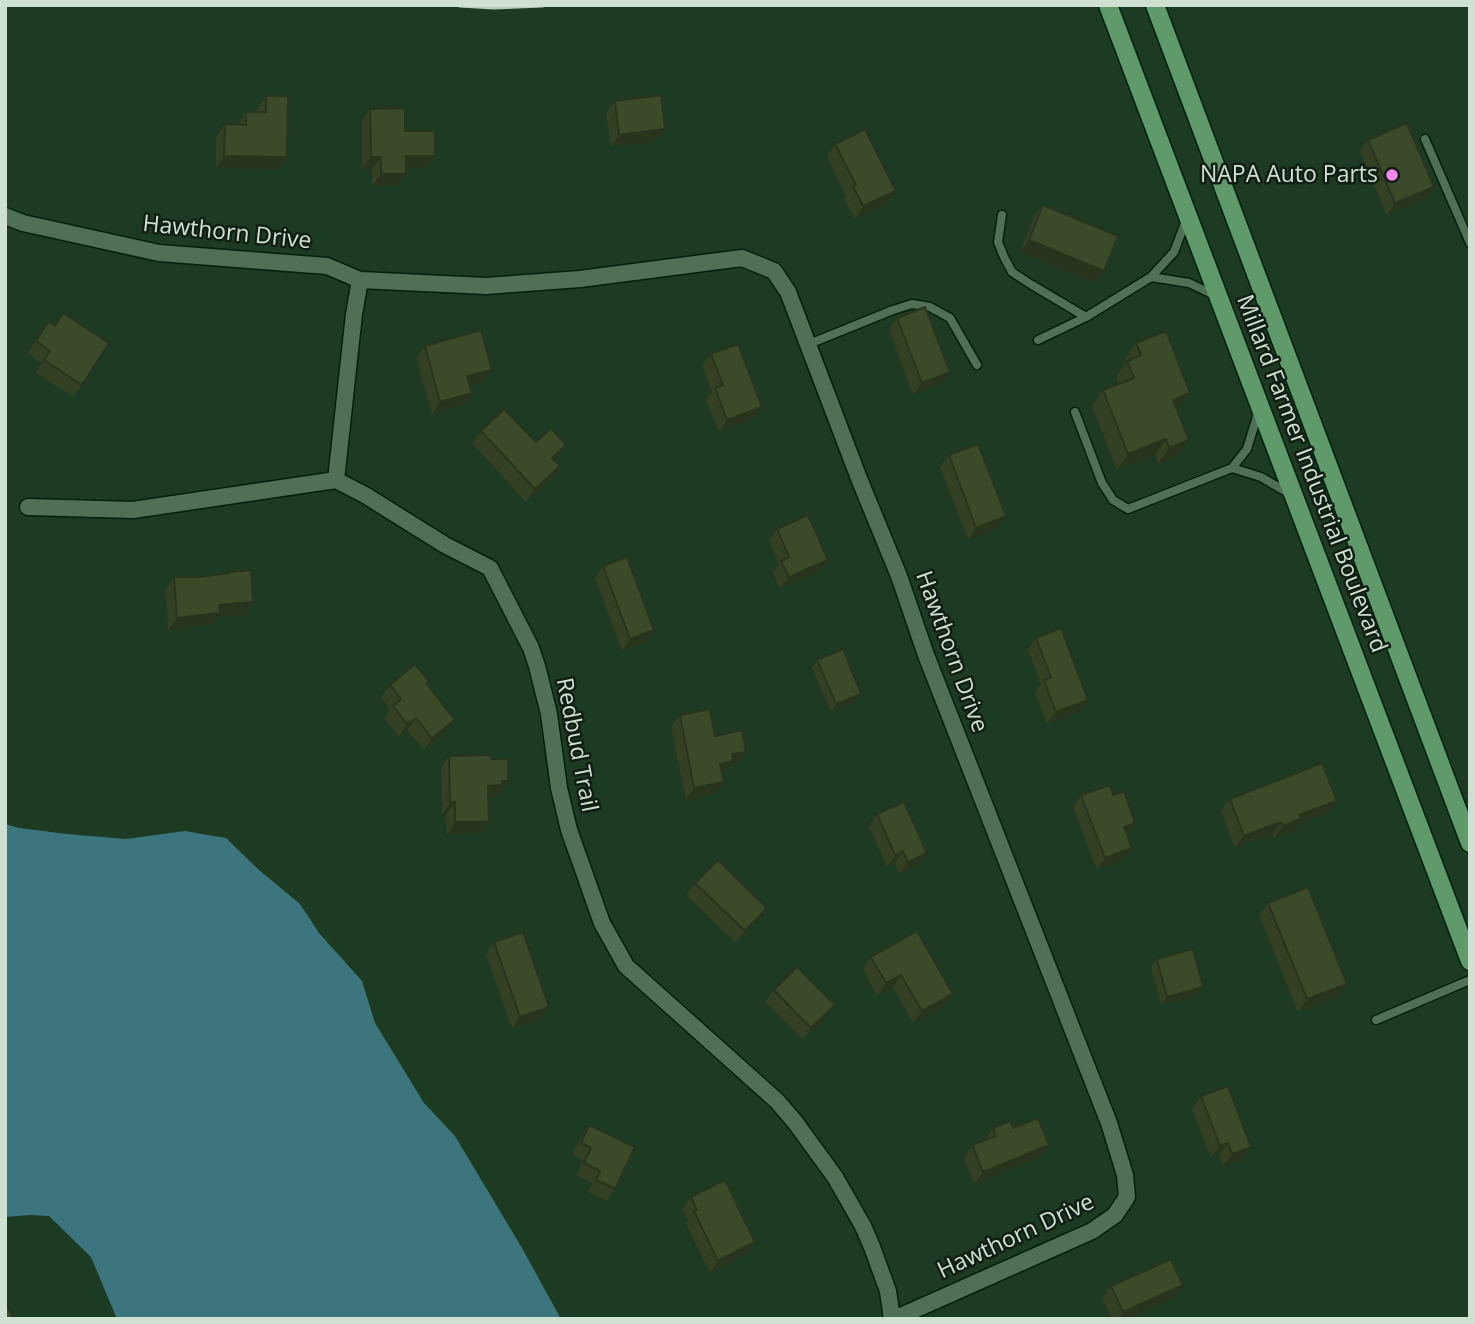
<!DOCTYPE html>
<style>
body{margin:0}
#map{position:relative;width:1475px;height:1324px;overflow:hidden;background:#1c3b22;font-family:"Open Sans",sans-serif}
canvas{display:block}
.frame{position:absolute;inset:0;border:7px solid #cfe1d1;pointer-events:none}
</style>
<div id="map">
<canvas width="1475" height="1324"></canvas>
<div class="frame"></div>
</div>
<script>
const ctx = document.querySelector('canvas').getContext('2d');
ctx.lineJoin = 'round';
function fill(path, color) { ctx.fillStyle = color; ctx.fill(path, 'evenodd'); }
const toPath = rows => new Path2D(rows.map(r => 'M' + r).join(''));
function trace(path, color, width, dash) { ctx.strokeStyle = color; ctx.lineWidth = width; ctx.lineCap = dash ? 'butt' : 'round'; ctx.setLineDash(dash || []); ctx.stroke(path); }
function drawText(font, color, halo, rows, align = 'center') {
  ctx.font = font + ' "Open Sans",sans-serif'; ctx.lineWidth = 5; ctx.setLineDash([]); ctx.textBaseline = 'middle'; ctx.strokeStyle = halo; ctx.fillStyle = color; for (const [text, x, y, turn = 0] of rows) {
    ctx.save(); ctx.translate(x, y); ctx.rotate((+turn || 0) * Math.PI / 180); ctx.textAlign = isNaN(turn) ? turn : align; if (halo) ctx.strokeText(text, 0, 0); ctx.fillText(text, 0, 0); ctx.restore();
  }
}
const water = toPath([
 [5,824,19,828,67,834,126,839,185,831,226,838,259,870,300,904,319,933,362,981,375,1023,424,1103,455,1136,522,1248,561,1319,117,1319,91,1257,49,1216,30,1215,5,1217]
]);
const lane = toPath([
 [1425,139,1470,243],
 [1002,215,998,242,1004,257,1012,272,1032,285,1086,317],
 [1151,277,1189,283,1214,295],
 [1038,340,1086,317,1151,277,1174,252,1187,218],
 [809,344,893,310,912,304,930,307,950,318,977,365],
 [1075,412,1102,483,1113,500,1128,509,1232,468,1247,449,1259,410],
 [1232,468,1261,477,1290,494],
 [1376,1020,1470,980]
]);
const street = toPath([
 [5,216,23,223,159,253,327,266,360,280,486,286,580,279,742,258,774,271,788,292,860,481,899,576,926,655,1109,1123,1125,1175,1127,1197,1115,1215,1092,1231,894,1319],
 [336,480,354,314,360,280],
 [28,507,133,510,336,480,365,495,445,545,490,568,531,648,537,666,549,714,559,788,569,830,602,923,626,966,777,1101,795,1122,835,1177,863,1226,872,1247,888,1291,892,1319]
]);
const primary = toPath([
 [1108,5,1470,961],
 [1155,5,1470,843]
]);
const rail = toPath([
 [460,5,494,7,542,5]
]);
const wall = toPath([
 [266,96,287,157,279,169,216,168,216,137,225,124,238,125,246,112,258,112,258,108],
 [615,101,657,141,611,147,606,113],
 [370,109,405,131,435,156,427,168,406,168,397,186,372,186,372,169,362,169,362,121],
 [1368,140,1425,199,1387,215,1360,152],
 [835,144,896,191,887,203,855,219,844,198,846,196,827,156],
 [1043,205,1104,271,1096,283,1020,252,1034,217],
 [63,313,82,385,73,397,36,373,42,363,28,353,48,322,55,326],
 [897,318,950,372,941,384,913,395,889,330],
 [1136,343,1179,409,1177,410,1189,440,1178,456,1158,464,1155,455,1117,470,1092,406,1103,390,1118,384,1116,377,1126,362,1125,359],
 [425,346,492,370,483,382,470,385,472,393,463,405,432,414,416,358],
 [711,354,753,419,719,432,706,400,712,392,702,366],
 [481,431,536,442,557,457,554,460,560,466,551,479,526,502,472,443],
 [949,455,997,529,968,540,940,467],
 [777,529,820,572,780,589,773,573,779,564,769,541],
 [603,566,654,630,646,642,622,651,595,578],
 [229,572,253,602,245,615,217,616,211,625,168,630,166,590,174,577,199,577,227,574],
 [1036,638,1088,700,1080,712,1047,724,1035,692,1041,684,1028,650],
 [817,660,855,702,831,712,812,668],
 [427,684,455,720,447,732,424,750,407,730,399,737,384,718,390,709,381,697,390,685],
 [680,715,715,736,746,752,738,764,730,765,725,773,722,774,724,782,715,794,686,800,671,727],
 [449,756,491,759,500,793,497,793,494,798,489,798,481,834,447,835,446,815,442,815,441,768],
 [1081,795,1127,835,1123,860,1097,870,1073,807],
 [1230,799,1328,813,1297,825,1293,832,1274,838,1272,834,1235,848,1221,811],
 [877,814,927,853,919,865,899,874,895,863,887,867,869,826],
 [695,883,759,920,736,943,686,895],
 [1268,903,1338,996,1298,1012,1259,915],
 [917,931,944,1006,913,1023,893,987,877,996,863,969,871,957],
 [494,942,549,1007,541,1019,512,1029,486,954],
 [1157,959,1197,995,1161,1005,1151,967],
 [774,990,826,1018,803,1040,765,1002],
 [1201,1096,1242,1160,1223,1166,1219,1155,1211,1158,1192,1109],
 [589,1125,615,1189,607,1201,588,1192,592,1183,576,1175,583,1160,572,1155,581,1137],
 [993,1128,1049,1145,1040,1157,974,1184,964,1158,972,1145,984,1141],
 [691,1197,755,1242,747,1254,710,1273,686,1224,688,1220,682,1209],
 [1183,1285,1175,1298,1128,1319,1112,1319,1102,1298,1111,1286]
]);
const shadedWall = toPath([
 [665,129,657,141,611,147,619,135],
 [224,156,287,157,279,169,216,168],
 [406,156,435,156,427,168,397,168],
 [371,157,381,157,372,169,362,169],
 [381,174,406,174,397,186,372,186],
 [1434,187,1425,199,1387,215,1395,203],
 [896,191,887,203,855,219,863,206],
 [1029,240,1104,271,1096,283,1020,252],
 [492,370,483,382,459,388,467,376],
 [950,372,941,384,913,395,922,383],
 [472,393,463,405,432,414,440,402],
 [1190,393,1179,409,1161,416,1173,400],
 [762,407,753,419,719,432,727,420],
 [1166,439,1155,455,1117,470,1128,454],
 [1189,440,1178,456,1158,464,1169,448],
 [566,445,557,457,543,470,552,458],
 [560,466,551,479,526,502,535,489],
 [1006,516,997,529,968,540,976,528],
 [828,560,820,572,780,589,789,577],
 [253,602,245,615,217,616,211,625,168,630,177,618,219,605],
 [654,630,646,642,622,651,630,639],
 [861,694,855,702,831,712,836,704],
 [1088,700,1080,712,1047,724,1056,712],
 [416,718,407,730,399,737,407,724],
 [455,720,447,732,424,750,432,738],
 [746,752,738,764,730,765,725,773,712,776,720,764,732,754],
 [502,781,508,781,500,793,497,793,494,798,480,798,488,786],
 [724,782,715,794,686,800,694,788],
 [1337,801,1328,813,1297,825,1293,832,1274,838,1283,826,1299,815],
 [455,802,446,815,442,815,450,803],
 [455,822,489,822,481,834,447,835],
 [1281,822,1272,834,1235,848,1244,836],
 [1135,823,1127,835,1124,827],
 [1132,848,1123,860,1097,870,1105,858],
 [903,851,895,863,887,867,895,855],
 [927,853,919,865,899,874,908,862],
 [767,908,759,920,736,943,745,931],
 [901,975,893,987,877,996,886,983],
 [1347,984,1338,996,1298,1012,1307,999],
 [1203,987,1197,995,1161,1005,1167,997],
 [953,994,944,1006,913,1023,922,1011],
 [835,1005,826,1018,803,1040,811,1028],
 [549,1007,541,1019,512,1029,520,1017],
 [1228,1143,1219,1155,1211,1158,1220,1146],
 [1049,1145,1040,1157,974,1184,983,1172],
 [1251,1147,1242,1160,1223,1166,1232,1154],
 [755,1242,747,1254,710,1273,718,1261],
 [1183,1285,1175,1298,1128,1319,1119,1319,1123,1312]
]);
const building = toPath([
 [661,95,665,129,619,135,615,101,661,95],
 [266,96,288,96,287,157,224,156,225,124,246,125,246,112,266,112,266,96],
 [405,108,405,131,435,131,435,156,406,156,406,174,381,174,381,157,371,157,370,109,405,108],
 [1407,123,1434,187,1395,203,1368,140,1407,123],
 [865,129,896,191,863,206,853,186,856,185,835,144,865,129],
 [1043,205,1118,236,1104,271,1029,240,1043,205],
 [925,307,950,372,922,383,897,318,925,307],
 [63,313,109,343,82,385,44,360,50,351,36,341,48,322,55,326,63,313],
 [481,330,492,370,467,376,472,393,440,402,425,346,481,330],
 [1166,331,1190,393,1173,400,1189,440,1169,448,1166,439,1128,454,1103,390,1134,378,1127,361,1141,355,1136,343,1166,331],
 [738,344,762,407,727,420,715,388,723,385,711,354,738,344],
 [504,409,536,442,551,428,566,445,552,458,560,466,535,489,481,431,504,409],
 [978,444,1006,516,976,528,949,455,978,444],
 [808,515,828,560,789,577,781,561,789,557,777,529,808,515],
 [627,557,654,630,630,639,603,566,627,557],
 [251,570,253,602,219,605,220,613,177,618,174,577,199,577,229,573,229,572,251,570],
 [1061,628,1088,700,1056,712,1044,680,1051,677,1036,638,1061,628],
 [843,649,861,694,836,704,817,660,843,649],
 [415,664,429,682,426,683,455,720,432,738,416,718,407,724,393,706,401,699,390,685,415,664],
 [710,709,715,736,742,730,746,752,732,754,733,761,720,764,724,782,694,788,680,715,710,709],
 [491,755,491,759,508,759,508,781,502,781,502,785,488,786,489,822,455,822,455,802,450,803,449,756,491,755],
 [1322,763,1337,801,1299,815,1301,819,1283,826,1281,822,1244,836,1230,799,1322,763],
 [1110,785,1113,795,1124,791,1135,823,1124,827,1132,848,1105,858,1081,795,1110,785],
 [904,802,927,853,908,862,903,851,895,855,877,814,904,802],
 [718,860,767,908,745,931,695,883,718,860],
 [1308,887,1347,984,1307,999,1268,903,1308,887],
 [917,931,953,994,922,1011,901,975,886,983,871,957,917,931],
 [523,932,549,1007,520,1017,494,942,523,932],
 [1193,949,1203,987,1167,997,1157,959,1193,949],
 [797,967,835,1005,811,1028,774,990,797,967],
 [1228,1086,1251,1147,1232,1154,1228,1143,1220,1146,1201,1096,1228,1086],
 [1038,1118,1049,1145,983,1172,972,1145,996,1136,993,1128,1010,1121,1013,1128,1038,1118],
 [589,1125,635,1147,615,1189,596,1180,600,1171,584,1163,591,1148,581,1143,589,1125],
 [725,1180,755,1242,718,1261,694,1211,697,1210,691,1197,725,1180],
 [1171,1259,1183,1285,1123,1312,1111,1286,1171,1259],
 [7,1305,13,1319,5,1319,5,1306,7,1305]
]);
const markers = [
 [1392,175,7,"#f589ef"]
];
const poiNames = [
 ["NAPA Auto Parts",1378,175]
];
const streetNames = [
 ["Hawthorn Drive",227,233,6],
 ["Millard Farmer Industrial Boulevard",1311,474,69],
 ["Hawthorn Drive",951,652,70],
 ["Redbud Trail",576,745,79],
 ["Hawthorn Drive",1016,1237,-25]
];
fill(water, '#3c757e');
trace(lane, '#02210b', 11);
trace(street, '#02210b', 19);
trace(primary, '#02210b', 21);
trace(lane, '#507055', 8);
trace(street, '#507055', 16);
trace(primary, '#609a6b', 18);
trace(rail, '#bacebd', 5);
fill(wall, '#334024');
fill(shadedWall, '#29341d');
fill(building, '#3b4b2a');
trace(building, '#29341d', 2);
for (const [x, y, r, color] of markers) { const dot = new Path2D(); dot.arc(x, y, r, 0, 2 * Math.PI); ctx.fillStyle = color; ctx.fill(dot); trace(dot, '#111e13', 2.5); }
drawText('23px', '#cfe1d1', '#111e13', poiNames, 'right');
drawText('23px', '#cfe1d1', '#111e13', streetNames);
</script>
